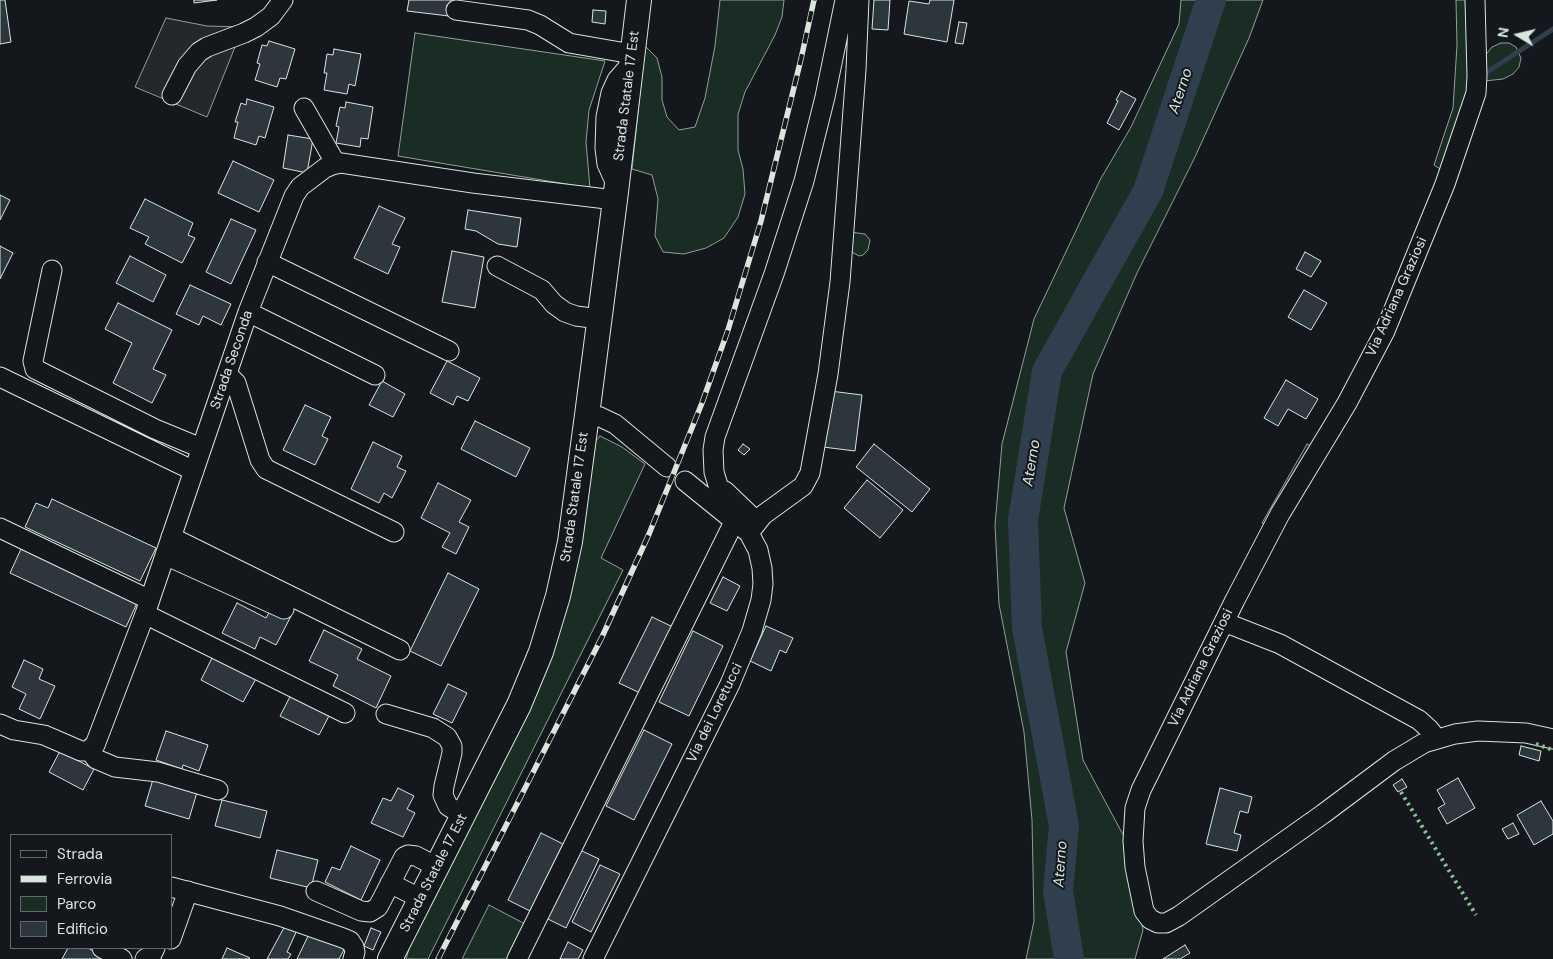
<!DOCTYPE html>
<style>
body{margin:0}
#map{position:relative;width:1553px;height:959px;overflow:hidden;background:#14181c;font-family:"DM Sans",sans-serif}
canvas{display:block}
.legend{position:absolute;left:10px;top:834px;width:162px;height:115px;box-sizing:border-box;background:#14181c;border:1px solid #626a69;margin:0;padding:6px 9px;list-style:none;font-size:15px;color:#d8e6dc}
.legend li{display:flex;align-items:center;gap:10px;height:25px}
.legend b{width:25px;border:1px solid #626a69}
.north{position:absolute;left:1493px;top:10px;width:50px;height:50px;-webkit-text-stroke:4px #14181c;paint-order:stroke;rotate:279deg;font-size:14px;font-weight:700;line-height:20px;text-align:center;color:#d8e6dc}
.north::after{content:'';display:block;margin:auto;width:18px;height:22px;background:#d8e6dc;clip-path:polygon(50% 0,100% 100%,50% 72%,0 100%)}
</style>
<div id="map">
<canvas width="1553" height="959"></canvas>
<ul class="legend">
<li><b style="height:6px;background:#14181c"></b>Strada</li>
<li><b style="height:6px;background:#d8e6dc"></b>Ferrovia</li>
<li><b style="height:14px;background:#1a2d24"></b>Parco</li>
<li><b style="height:14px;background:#2c363c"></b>Edificio</li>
</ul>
<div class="north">N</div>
</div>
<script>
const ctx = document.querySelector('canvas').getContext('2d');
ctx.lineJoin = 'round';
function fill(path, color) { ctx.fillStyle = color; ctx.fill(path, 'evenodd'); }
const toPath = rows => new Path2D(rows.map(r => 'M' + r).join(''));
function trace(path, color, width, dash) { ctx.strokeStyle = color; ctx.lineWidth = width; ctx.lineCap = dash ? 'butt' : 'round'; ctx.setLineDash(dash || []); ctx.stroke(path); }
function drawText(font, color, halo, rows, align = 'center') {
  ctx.font = font + ' "DM Sans",sans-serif'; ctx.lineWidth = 4; ctx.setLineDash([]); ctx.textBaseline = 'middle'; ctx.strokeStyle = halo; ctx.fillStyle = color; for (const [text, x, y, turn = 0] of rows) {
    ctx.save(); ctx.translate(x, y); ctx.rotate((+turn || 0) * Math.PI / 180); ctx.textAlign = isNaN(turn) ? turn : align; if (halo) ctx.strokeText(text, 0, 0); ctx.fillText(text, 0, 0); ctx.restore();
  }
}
const green = toPath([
 [720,0,784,0,782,17,775,35,745,92,738,114,738,150,743,169,745,194,738,217,724,238,706,248,684,254,663,252,655,236,658,199,652,175,632,169,645,46,657,58,662,77,662,100,667,117,679,130,695,127,705,98,715,46,720,0],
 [1181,0,1263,0,1249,38,1195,157,1137,273,1093,374,1064,508,1085,583,1066,652,1083,760,1128,844,1143,930,1135,959,1026,959,1034,921,1032,820,1024,732,999,604,995,525,1002,444,1034,319,1100,180,1131,127,1179,24,1181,0],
 [1456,0,1470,0,1469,102,1443,171,1434,165,1453,108,1457,45,1456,0],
 [415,33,605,61,589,110,586,142,590,188,398,156,415,33],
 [1501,43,1509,43,1516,47,1521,58,1519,67,1513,74,1503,79,1484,81,1484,57,1492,47,1501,43],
 [850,232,865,234,870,240,868,250,863,255,859,256,850,251,850,232],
 [600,436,622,447,645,464,601,558,623,570,428,959,406,959,412,939,526,705,589,449,600,436],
 [1307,444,1314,448,1270,527,1262,523,1307,444],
 [489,905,525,924,507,959,462,959,489,905]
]);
const parking = toPath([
 [166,18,207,26,243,27,207,117,135,87,166,18]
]);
const stream = toPath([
 [1484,74,1553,29]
]);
const river = toPath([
 [1069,959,1058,891,1064,826,1027,628,1023,520,1047,371,1148,191,1211,0]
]);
const building = toPath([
 [0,0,5,0,11,42,0,44,0,0],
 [194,0,217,0,194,3,194,0],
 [409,0,451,0,449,16,407,11,409,0],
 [874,0,890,0,888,30,872,29,874,0],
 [930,0,954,0,947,42,904,34,909,1,929,4,930,0],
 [593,10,606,11,605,24,592,22,593,10],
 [959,22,967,23,963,44,955,43,959,22],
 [269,41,295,49,286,79,280,78,277,87,255,80,260,64,257,63,262,45,267,46,269,41],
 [334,49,361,54,355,86,349,84,347,94,324,90,327,73,324,73,327,54,333,55,334,49],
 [1121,91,1136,99,1119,130,1107,123,1118,101,1116,100,1121,91],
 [247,99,274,107,265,138,259,136,256,145,234,138,238,122,235,122,241,103,246,105,247,99],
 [346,102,373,107,368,139,361,138,360,147,336,143,339,127,336,126,340,107,345,108,346,102],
 [288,135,313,139,307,173,283,168,288,135],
 [233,161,274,180,259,212,218,193,233,161],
 [0,195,10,200,0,220,0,195],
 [145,199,193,223,188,235,195,238,182,263,145,244,149,237,130,228,145,199],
 [379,206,405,218,392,244,400,247,388,274,354,258,379,206],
 [468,210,521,218,517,247,498,244,476,231,465,229,468,210],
 [231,219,256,230,231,284,206,272,231,219],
 [0,246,13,253,0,279,0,246],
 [452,251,484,257,475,308,442,302,452,251],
 [1305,252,1321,261,1311,277,1296,269,1305,252],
 [130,256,166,275,153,302,116,283,130,256],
 [190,285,231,304,221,325,203,316,199,325,176,314,190,285],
 [1304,290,1327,303,1311,330,1288,317,1304,290],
 [118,303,172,330,153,369,166,375,152,403,113,383,132,343,105,329,118,303],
 [447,361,480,378,468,401,457,396,453,405,430,393,447,361],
 [1286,380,1318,399,1306,419,1288,409,1278,426,1264,418,1286,380],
 [382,381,405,394,393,417,369,405,382,381],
 [830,391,862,395,855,451,823,447,830,391],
 [305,405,331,417,322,436,328,439,315,465,283,450,305,405],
 [475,421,530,448,516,477,461,449,475,421],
 [373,442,402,456,397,467,406,471,392,498,384,493,379,503,351,489,373,442],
 [743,444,750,449,744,455,738,450,743,444],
 [874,444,930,489,912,512,856,467,874,444],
 [867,480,903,510,880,538,844,508,867,480],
 [438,483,471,500,459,522,469,527,456,554,442,547,450,533,421,518,438,483],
 [52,499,156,548,140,581,25,527,36,503,48,508,52,499],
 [21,549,137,603,126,627,10,573,21,549],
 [448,573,479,589,441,666,410,651,448,573],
 [723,577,740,586,727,611,710,603,723,577],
 [237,603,266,618,272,607,291,616,276,645,260,637,255,649,222,633,237,603],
 [652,617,673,627,640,693,619,683,652,617],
 [766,626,793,638,786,653,780,650,771,671,750,661,766,626],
 [324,630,362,649,357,659,391,676,376,708,333,686,338,675,309,661,324,630],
 [693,631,723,646,689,716,659,702,693,631],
 [215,652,258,675,243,702,201,680,215,652],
 [24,660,43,669,39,679,55,686,40,719,19,709,26,694,12,687,24,660],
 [448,684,467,693,452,723,433,714,448,684],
 [292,693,331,712,319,735,280,716,292,693],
 [644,730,672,744,634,820,606,806,644,730],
 [166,731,208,745,199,771,183,765,182,769,156,760,166,731],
 [1521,746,1541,751,1539,761,1519,755,1521,746],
 [60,751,94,769,83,790,49,772,60,751],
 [154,776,198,789,189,819,145,806,154,776],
 [1458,778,1475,808,1447,824,1438,808,1445,804,1437,790,1458,778],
 [1402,779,1407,787,1398,792,1393,785,1402,779],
 [398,788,414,796,407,809,415,813,403,837,371,823,383,798,391,801,398,788],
 [1220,788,1252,797,1248,813,1240,811,1234,833,1241,835,1237,851,1206,844,1220,788],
 [222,800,267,811,260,838,215,826,222,800],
 [1541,801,1553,821,1553,834,1534,845,1517,815,1541,801],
 [1513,823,1519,834,1508,839,1502,829,1513,823],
 [541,833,563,844,530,911,508,900,541,833],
 [351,846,380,860,361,900,325,882,332,867,340,870,351,846],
 [277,850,318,860,311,888,270,878,277,850],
 [580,850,599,859,566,928,546,918,580,850],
 [600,865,620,874,591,932,572,922,600,865],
 [286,924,298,928,287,952,291,954,288,959,267,959,286,924],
 [371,928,381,932,373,950,364,946,371,928],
 [310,932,347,944,339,959,297,959,310,932],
 [568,942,583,950,578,959,560,959,568,942],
 [1185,945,1190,953,1180,959,1163,959,1185,945],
 [68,948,88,948,105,957,104,959,62,959,68,948],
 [227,948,250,958,249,959,222,959,227,948]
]);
const minor = toPath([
 [1475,0,1477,76,1476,93,1445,184,1385,331,1347,403,1280,514,1235,600,1141,790,1135,808,1133,841,1135,867,1144,911,1150,919,1158,923,1166,923,1179,916,1323,814,1394,761,1424,743,1455,734,1478,731,1526,733,1553,739],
 [456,10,528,20,540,25,569,43,632,54],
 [172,95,187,66,199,52,207,47,244,33,256,27,271,16,283,0],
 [304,108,336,164],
 [617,186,607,164,605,148,606,117,611,93,617,80,631,64],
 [267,262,449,351],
 [497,266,542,290,554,304,565,312,576,316,600,319],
 [52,270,33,361,35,369,155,429,201,448],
 [248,312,375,375],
 [226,376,231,378,236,383,260,460,266,469,394,532],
 [0,377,194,471],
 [587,415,600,417,615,424,667,467],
 [725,491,749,514,749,533],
 [0,528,150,600],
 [749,533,763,515,803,486,810,473,828,374,840,282,856,70,859,0],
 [171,537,400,650],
 [165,555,284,609],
 [145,614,345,713],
 [1224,622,1280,644,1419,720,1429,729,1436,738],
 [386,714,433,728,447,737,452,746,452,753,444,786,443,795,448,806,464,816],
 [0,724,14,730,44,735,81,751,87,751,95,745,145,614,248,312,294,196,300,187,325,168,332,165,341,163,473,183,615,200],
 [89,750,96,759,115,767,158,772,218,790],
 [390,883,421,899],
 [171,887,280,916,343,938,350,941,354,947,355,952,353,959],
 [316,891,361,911,370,912,378,907,404,857,408,855,416,856,437,867],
 [171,939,188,891],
 [102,948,122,959],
 [145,959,152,954,155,948],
 [517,959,734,522,721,495,714,472,713,450,715,437,774,274,804,181,825,97,845,0],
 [593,959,730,684,752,631,761,600,763,584,762,568,758,550,749,533,685,481]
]);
const major = toPath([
 [390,959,519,705,541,652,558,596,570,542,587,415,615,200,639,0]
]);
const rail = toPath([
 [438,959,602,637,649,534,702,403,728,330,761,221,801,59,814,0]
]);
const hedge = toPath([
 [1536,744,1553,750],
 [1401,792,1476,915]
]);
const streetNames = [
 ["Strada Statale 17 Est",627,96,-83],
 ["Via Adriana Graziosi",1397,297,-66],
 ["Strada Seconda",232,360,-71],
 ["Strada Statale 17 Est",575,497,-82],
 ["Via Adriana Graziosi",1201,668,-64],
 ["Via dei Loretucci",715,713,-64],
 ["Strada Statale 17 Est",434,873,-63]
];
const waterNames = [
 ["Aterno",1181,91,-72],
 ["Aterno",1032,463,-81],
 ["Aterno",1061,864,-86]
];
fill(green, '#1a2d24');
trace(green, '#939e99', 1);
fill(parking, '#24282b');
trace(parking, '#939e99', 1);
trace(stream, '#2f3f4d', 5);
trace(river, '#2f3f4d', 30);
fill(building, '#2c363c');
trace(building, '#d8e6dc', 1);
trace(minor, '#d8e6dc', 21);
trace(major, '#d8e6dc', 26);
trace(minor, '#14181c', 19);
trace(major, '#14181c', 24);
trace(rail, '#d8e6dc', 5.5);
trace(rail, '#14181c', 4, [11]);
trace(hedge, '#8ac095', 4, [2.5, 4]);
drawText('14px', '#d8e6dc', '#14181c', streetNames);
drawText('italic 15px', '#d8e6dc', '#14181c', waterNames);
</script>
